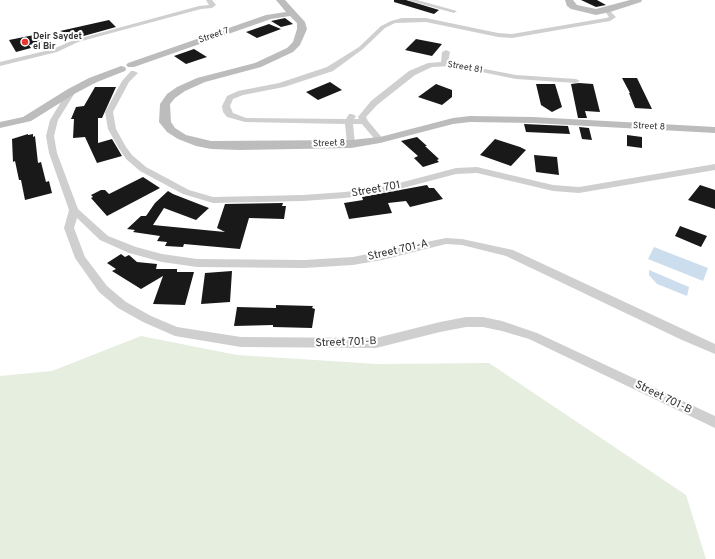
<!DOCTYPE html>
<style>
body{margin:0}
canvas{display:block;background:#fff}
</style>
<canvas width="715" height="559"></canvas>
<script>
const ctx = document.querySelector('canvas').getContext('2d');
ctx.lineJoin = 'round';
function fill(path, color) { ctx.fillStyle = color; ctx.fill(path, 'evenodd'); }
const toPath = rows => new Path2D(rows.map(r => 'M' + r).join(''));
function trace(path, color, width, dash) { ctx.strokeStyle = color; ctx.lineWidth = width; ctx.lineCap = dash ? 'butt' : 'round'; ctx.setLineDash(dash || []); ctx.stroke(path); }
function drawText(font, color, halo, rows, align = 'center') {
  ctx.font = font + ' Overpass,sans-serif'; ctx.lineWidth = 4; ctx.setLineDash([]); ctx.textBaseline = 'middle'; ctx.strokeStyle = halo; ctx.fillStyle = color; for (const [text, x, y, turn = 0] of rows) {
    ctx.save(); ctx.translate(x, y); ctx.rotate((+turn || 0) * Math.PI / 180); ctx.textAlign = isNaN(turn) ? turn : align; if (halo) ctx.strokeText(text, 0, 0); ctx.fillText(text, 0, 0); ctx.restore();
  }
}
const green = toPath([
 [141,336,237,355,377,364,489,363,686,495,706,559,0,559,0,376,52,371]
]);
const water = toPath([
 [654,247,708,268,703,281,648,259],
 [649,270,689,287,687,296,657,284,649,275]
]);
const building = toPath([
 [394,0,406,0,439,10,434,14,394,2],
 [581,0,597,0,606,5,596,7],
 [285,18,293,24,281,27,271,21],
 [109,20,116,27,80,37,60,31],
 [269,24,281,29,257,38,246,32],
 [39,34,44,42,29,45,31,48,16,52,9,40],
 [416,39,442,44,432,56,405,50],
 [194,49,207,57,186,64,174,56],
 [622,78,637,78,652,109,635,108,629,93,630,93],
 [330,82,342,90,318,100,306,92],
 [579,83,593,84,600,112,585,111,587,118,578,118,571,84],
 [436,84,452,90,452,97,442,105,418,97],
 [536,84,555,84,562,107,552,112,541,105],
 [95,87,116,87,102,118,98,118,98,143,112,139,122,156,97,163,85,137,73,138,74,119,71,119,76,107,84,106],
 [524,124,568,126,570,134,526,132],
 [579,127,589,128,592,140,582,139],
 [28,134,28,135,33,134,33,137,35,136,38,163,41,162,46,182,49,181,52,193,25,200,21,180,19,180,15,161,13,162,12,139],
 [627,135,642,137,642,148,627,146],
 [417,137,427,146,425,146,439,159,437,160,439,162,423,167,414,158,418,156,401,141],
 [495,139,520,147,526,150,511,166,480,155],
 [534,155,557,157,559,175,536,172],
 [143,177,160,188,107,216,91,198,93,197,91,195,101,190,105,190,109,194],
 [427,185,429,188,434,188,443,199,410,207,406,201,388,203,392,213,349,219,344,203,363,200,362,197],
 [700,185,715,190,715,209,688,200],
 [168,191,173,194,209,208,196,220,164,208,153,225,225,232,217,228,225,204,283,203,282,206,286,206,284,219,249,218,240,249,184,244,183,247,165,246,167,242,157,241,160,236,133,232,135,230,127,229,141,216,146,216,155,203],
 [680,226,707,236,701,247,675,236],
 [121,254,125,257,129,255,137,262,157,264,156,269,177,269,177,272,194,272,185,305,153,304,163,276,141,289,112,271,116,269,107,263],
 [232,271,230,302,201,304,205,273],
 [276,305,313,306,312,308,315,309,312,328,273,327,273,325,234,326,237,307,276,308]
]);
const street = toPath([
 [206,0,212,0,216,5,212,8,201,9,78,42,57,52,0,66,0,62,53,49,74,40,199,6,209,5,206,0],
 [407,0,417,0,457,11,454,13,407,0],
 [607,8,616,17,610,21,512,38,498,37,426,22,395,23,385,28,363,49,333,71,284,87,243,95,233,99,230,106,233,113,246,118,346,119,349,114,352,114,356,116,354,119,359,119,358,117,371,101,409,71,428,63,441,62,442,52,446,50,450,52,448,62,516,75,576,79,580,81,576,83,516,79,452,66,432,67,415,75,377,105,366,117,368,121,384,140,383,142,377,142,362,124,353,124,355,144,351,147,347,144,345,124,245,122,227,117,223,112,222,106,227,96,238,91,279,83,327,67,359,47,381,26,391,21,402,18,426,18,498,33,512,34,606,18,609,17,604,10,607,8],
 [131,71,134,71,138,73,129,82,113,112,116,129,126,147,132,155,146,167,189,190,213,197,303,195,345,192,388,186,456,168,477,167,553,185,579,187,715,164,715,170,579,193,553,191,477,173,456,174,388,192,345,198,303,201,213,203,183,194,140,171,126,159,118,147,108,129,105,112,122,81,131,71],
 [69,89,72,89,76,91,58,120,54,136,57,153,78,209,108,236,136,247,162,254,197,259,304,260,353,257,446,238,462,239,513,250,715,344,715,354,682,340,506,256,462,245,446,244,382,260,353,265,304,268,197,267,162,262,129,253,100,240,77,218,74,228,85,257,107,286,126,302,151,316,177,327,241,337,376,338,440,322,466,317,483,317,502,321,537,333,715,416,715,428,529,339,502,331,483,327,466,327,440,332,376,348,241,347,175,336,143,322,118,308,99,292,75,258,64,228,69,210,49,153,46,136,50,120,69,89]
]);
const secondary = toPath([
 [276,0,285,0,305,22,307,29,300,45,293,52,261,67,205,82,185,91,175,98,170,104,171,122,175,128,186,135,211,141,351,140,380,137,453,118,470,116,533,117,715,127,715,133,533,123,470,122,453,124,380,143,351,148,240,150,211,149,196,146,178,139,167,132,159,122,160,104,167,94,177,87,197,78,255,63,287,48,293,42,297,29,297,23,290,16,271,19,134,67,128,67,126,65,128,63,266,15,286,12,276,0],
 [565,0,573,0,577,5,596,9,630,0,642,0,641,2,610,12,596,15,571,9,567,6,565,0],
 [121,66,125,67,126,69,125,71,97,82,76,93,31,121,0,128,0,122,23,117,68,89,89,78,121,66]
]);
const markers = [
 [25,42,4,"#eb3732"]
];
const farStreetnames = [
 ["Street 7",214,36,-19],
 ["Street 81",465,68,10],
 ["Street 8",649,127,3],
 ["Street 8",329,144,-2]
];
const farPoinames = [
 ["Deir Saydet",33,37],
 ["el Bir",33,47]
];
const streetNames = [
 ["Street 701",376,190,-10],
 ["Street 701-A",398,251,-13],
 ["Street 701-B",346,343,-2],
 ["Street 701-B",663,398,26]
];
fill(green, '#e6eee0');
fill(water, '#cde');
fill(building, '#191919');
fill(street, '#cfcfcf');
fill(secondary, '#bcbcbc');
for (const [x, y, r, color] of markers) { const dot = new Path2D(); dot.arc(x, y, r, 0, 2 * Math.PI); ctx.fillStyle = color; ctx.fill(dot); trace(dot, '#fff', 1.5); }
drawText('9px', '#323232', '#fff', farStreetnames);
drawText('bold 9px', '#323232', '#fff', farPoinames, 'left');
drawText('11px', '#323232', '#fff', streetNames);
</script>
